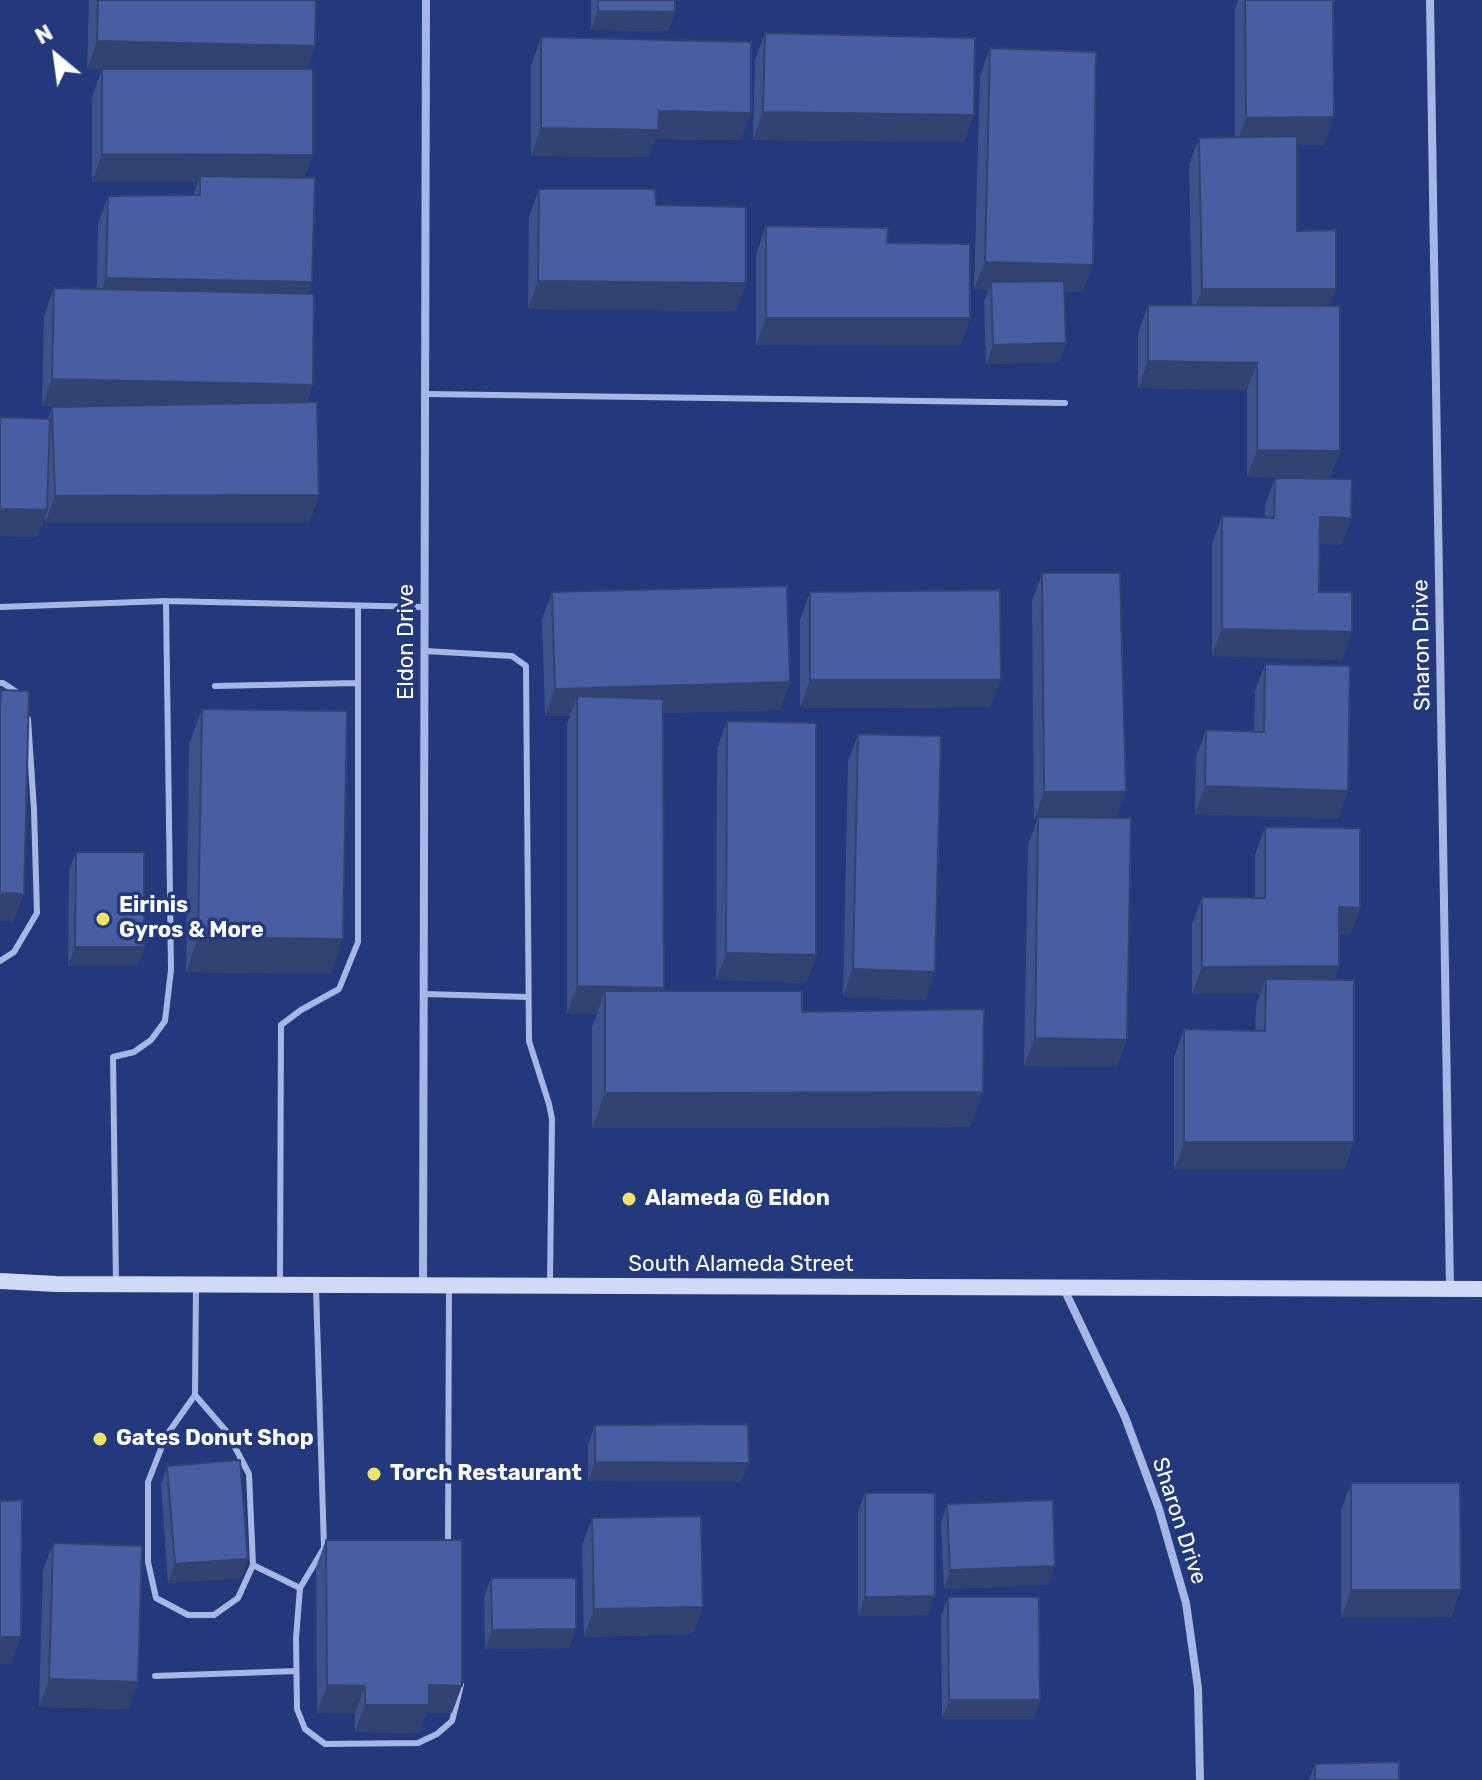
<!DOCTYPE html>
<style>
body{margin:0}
#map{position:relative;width:1482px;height:1780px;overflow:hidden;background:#23397b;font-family:Rubik,sans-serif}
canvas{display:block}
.north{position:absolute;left:16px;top:16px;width:80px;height:80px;-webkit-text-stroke:6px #23397b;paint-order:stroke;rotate:331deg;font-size:22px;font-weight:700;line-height:32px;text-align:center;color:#fff}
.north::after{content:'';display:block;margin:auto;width:28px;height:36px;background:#fff;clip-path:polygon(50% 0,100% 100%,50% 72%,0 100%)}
</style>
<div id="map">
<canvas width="1482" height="1780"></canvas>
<div class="north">N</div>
</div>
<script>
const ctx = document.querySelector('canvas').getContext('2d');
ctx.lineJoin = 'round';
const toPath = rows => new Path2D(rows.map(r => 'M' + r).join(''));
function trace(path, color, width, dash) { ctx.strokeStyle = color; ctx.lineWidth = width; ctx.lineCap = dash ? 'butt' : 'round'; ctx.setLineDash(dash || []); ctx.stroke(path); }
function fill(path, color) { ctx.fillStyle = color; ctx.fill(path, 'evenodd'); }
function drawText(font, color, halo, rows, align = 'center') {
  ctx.font = font + ' Rubik,sans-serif'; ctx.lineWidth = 7; ctx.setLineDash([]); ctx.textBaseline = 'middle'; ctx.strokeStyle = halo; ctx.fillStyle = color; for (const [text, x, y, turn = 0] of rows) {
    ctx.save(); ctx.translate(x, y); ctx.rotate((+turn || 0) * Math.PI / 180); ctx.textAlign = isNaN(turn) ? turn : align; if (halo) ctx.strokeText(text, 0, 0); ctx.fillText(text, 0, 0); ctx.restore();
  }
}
const service = toPath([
 [425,394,1065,403],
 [0,607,166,601],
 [425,651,512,656,526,666,529,1041,549,1104,552,1119,550,1282],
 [0,683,3,683,21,695],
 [215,686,357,683],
 [0,961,14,952,37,913,34,810,28,719],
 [424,994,528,997],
 [116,1284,113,1057,134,1052,151,1040,165,1021,171,970,166,601,425,607],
 [280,1284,281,1025,301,1010,339,989,358,942,358,606],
 [316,1288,324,1548,300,1588,296,1638,297,1709,305,1729,325,1744,418,1743,437,1734,452,1721,461,1685],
 [195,1395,227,1432,249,1474,253,1565,238,1598,214,1615,188,1615,156,1598,148,1562,148,1482,166,1436,195,1395,196,1286],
 [448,1545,449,1288],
 [253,1565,300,1588],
 [155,1676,296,1671]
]);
const minor = toPath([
 [1430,0,1450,1289],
 [423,1285,426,0],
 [1064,1289,1125,1417,1159,1509,1186,1603,1198,1688,1200,1780]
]);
const secondary = toPath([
 [0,1281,56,1284,1482,1289]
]);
const wall = toPath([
 [89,0,316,0,315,46,307,69,304,178,312,282,307,294,306,403,319,495,309,523,45,523,45,516,37,537,0,536,0,417,48,419,52,407,61,407,42,406,44,316,54,288,97,289,98,224,108,196,193,195,198,182,92,182,92,97,102,69,114,69,87,69],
 [591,0,675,0,675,12,668,31,591,30],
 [1238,0,1333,0,1334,117,1324,145,1297,145,1297,231,1330,306,1340,451,1330,478,1247,477,1247,390,1138,388,1138,333,1148,305,1192,306,1189,165,1199,138,1235,137,1235,9],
 [765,33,964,142,753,140,755,60],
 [541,37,751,113,740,140,655,139,648,157,531,156,531,65],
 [990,48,1083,292,1064,292,1066,343,1059,362,986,364,984,301,989,290,974,289,980,76],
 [539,189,656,205,746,283,736,311,528,309,529,217],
 [766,226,887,243,970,318,960,346,756,345,756,254],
 [1275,478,1351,518,1341,545,1320,544,1319,592,1342,660,1212,656,1212,544,1222,516,1265,518,1265,506],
 [1042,573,1116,818,1127,1040,1117,1067,1024,1066,1028,845,1037,820,1034,820,1032,601],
 [552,592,790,682,780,710,663,713,663,991,802,1012,983,1092,970,1127,592,1128,592,1026,597,1014,567,1014,567,724,570,716,545,716,542,619],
 [810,592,990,707,800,708,800,620],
 [1265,664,1338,819,1195,814,1196,757,1206,730,1254,732,1255,691],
 [202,709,331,974,186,972,189,744],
 [727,721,816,955,806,983,716,980,717,749],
 [858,734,935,972,925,1000,843,997,848,761],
 [1265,827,1360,908,1350,935,1339,935,1339,966,1334,980,1344,1170,1174,1170,1174,1057,1184,1029,1255,1031,1256,1006,1260,994,1192,994,1192,925,1202,897,1255,898,1255,855],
 [76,852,144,947,137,966,68,966,69,871],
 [595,1425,742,1482,588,1481,588,1444],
 [167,1466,241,1578,168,1583,161,1485],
 [1351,1483,1451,1617,1341,1618,1341,1511],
 [865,1493,928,1615,858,1616,858,1512],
 [947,1504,1048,1585,944,1589,941,1523],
 [592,1518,693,1634,584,1637,582,1546],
 [326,1540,452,1713,426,1713,419,1733,355,1732,355,1714,317,1713,316,1567],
 [53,1543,138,1682,128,1709,39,1707,43,1570],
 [491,1578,569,1648,485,1649,484,1597],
 [948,1597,1040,1700,1033,1719,942,1719,941,1616],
 [1315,1764,1399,1780,1309,1780]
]);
const shadedWall = toPath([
 [598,11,675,12,668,31,591,30],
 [97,41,315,46,305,74,87,69],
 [659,111,751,113,740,140,655,139,648,157,531,156,541,128],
 [763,112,974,115,964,142,753,140],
 [1334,117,1324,145,1236,145,1246,118],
 [102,154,313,155,303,182,200,176,198,182,92,182],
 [985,262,1093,265,1083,292,991,290,991,282,989,290,974,289],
 [106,278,312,282,302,310,96,305],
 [538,281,746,283,736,311,528,309],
 [1202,289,1336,289,1326,316,1192,317],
 [766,318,970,318,960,346,756,345],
 [1066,343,1059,362,986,364,993,345],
 [1148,361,1257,363,1247,390,1138,388],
 [52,379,313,385,303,412,42,406],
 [1257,450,1340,451,1330,478,1247,477],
 [319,495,309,523,45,523,55,496],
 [0,509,47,510,37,537,0,536],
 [1320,517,1351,518,1341,545,1310,544],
 [1222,629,1352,632,1342,660,1212,656],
 [810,680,1001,680,990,707,800,708],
 [790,682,780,710,577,715,577,696,570,716,545,716,555,689],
 [1205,786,1348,791,1338,819,1195,814],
 [1044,792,1126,792,1116,819,1038,817,1037,820,1034,820],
 [0,893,24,894,14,922,0,921],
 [1339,907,1360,908,1350,935,1329,935],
 [198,937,343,939,331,974,186,972],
 [75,947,144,947,137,966,68,966],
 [726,953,816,955,806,983,716,980],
 [1339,966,1329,994,1266,979,1260,994,1192,994,1202,967],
 [853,969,935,972,925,1000,843,997],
 [577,986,664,988,654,1015,605,991,597,1014,567,1014],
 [1035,1038,1127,1040,1117,1067,1024,1066],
 [983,1092,970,1127,592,1128,605,1093],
 [1184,1142,1354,1142,1344,1170,1174,1170],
 [595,1462,749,1463,742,1482,588,1481],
 [248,1559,241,1578,168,1583,175,1564],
 [1055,1566,1048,1585,944,1589,950,1570],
 [1351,1590,1461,1590,1451,1617,1341,1618],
 [935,1596,928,1615,858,1616,865,1597],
 [703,1607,693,1634,584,1637,594,1609],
 [576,1629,569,1648,485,1649,492,1630],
 [0,1637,21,1637,11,1664,0,1664],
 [49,1679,138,1682,128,1709,39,1707],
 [327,1685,365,1686,355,1714,317,1713],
 [429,1685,462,1686,452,1713,426,1713,419,1733,355,1732,365,1705],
 [949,1700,1040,1700,1033,1719,942,1719]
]);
const building = toPath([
 [98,0,316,0,315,46,97,41,98,0],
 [598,0,675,0,675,12,598,11,598,0],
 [1245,0,1333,0,1334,117,1246,118,1245,0],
 [765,33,975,38,974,115,763,112,765,33],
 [541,37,751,42,751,113,659,111,658,130,541,128,541,37],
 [990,48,1096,52,1093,265,985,262,990,48],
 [102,69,313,69,313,155,102,154,102,69],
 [1297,136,1297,231,1336,230,1336,289,1202,289,1199,138,1297,136],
 [200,176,315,178,312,282,106,278,108,196,200,195,200,176],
 [539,189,655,189,656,205,746,207,746,283,538,281,539,189],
 [766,226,888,228,887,243,970,244,970,318,766,318,766,226],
 [1064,281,1066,343,993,345,991,282,1064,281],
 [54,288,314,294,313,385,52,379,54,288],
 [1148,305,1340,306,1340,451,1257,450,1257,363,1148,361,1148,305],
 [317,402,319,495,55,496,52,407,317,402],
 [0,417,50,419,47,510,0,509,0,417],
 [1275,478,1352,479,1351,518,1320,517,1319,592,1352,592,1352,632,1222,629,1222,516,1274,518,1275,478],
 [1042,573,1120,573,1126,792,1044,792,1042,573],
 [787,586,790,682,555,689,552,592,787,586],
 [1000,590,1001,680,810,680,810,592,1000,590],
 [1265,664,1350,666,1348,791,1205,786,1206,730,1264,732,1265,664],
 [1,690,29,691,24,894,0,893,0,711,1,690],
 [577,696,663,699,664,988,577,986,577,696],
 [202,709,347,711,343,939,198,937,202,709],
 [727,721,816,723,816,955,726,953,727,721],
 [858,734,941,736,935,972,853,969,858,734],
 [1038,817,1131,818,1127,1040,1035,1038,1038,817],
 [1265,827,1360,828,1360,908,1339,907,1339,966,1202,967,1202,897,1265,898,1265,827],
 [76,852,144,852,144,947,75,947,76,852],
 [1266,979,1354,980,1354,1142,1184,1142,1184,1029,1265,1031,1266,979],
 [605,991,802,991,802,1012,984,1009,983,1092,605,1093,605,991],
 [748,1424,749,1463,595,1462,595,1425,748,1424],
 [240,1460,248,1559,175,1564,167,1466,240,1460],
 [1351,1483,1460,1483,1461,1590,1351,1590,1351,1483],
 [865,1493,935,1493,935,1596,865,1597,865,1493],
 [22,1500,21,1637,0,1637,0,1501,22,1500],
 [1053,1500,1055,1566,950,1570,947,1504,1053,1500],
 [701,1516,703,1607,594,1609,592,1518,701,1516],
 [326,1540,462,1540,462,1686,429,1685,429,1705,365,1705,365,1686,327,1685,326,1540],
 [53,1543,142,1546,138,1682,49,1679,53,1543],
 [491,1578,576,1578,576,1629,492,1630,491,1578],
 [948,1597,1039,1597,1040,1700,949,1700,948,1597],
 [1399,1762,1399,1780,1315,1780,1315,1764,1399,1762]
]);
const markers = [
 [103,919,8,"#f0e269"],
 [629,1199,8,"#f0e269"],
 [100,1439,8,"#f0e269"],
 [374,1474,8,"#f0e269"]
];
const streetNames = [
 ["Eldon Drive",407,642,-90],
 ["Sharon Drive",1422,645,-91],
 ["South Alameda Street",741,1265],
 ["Sharon Drive",1179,1521,72]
];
const poiNames = [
 ["Eirinis",119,906],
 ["Gyros & More",119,931],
 ["Alameda @ Eldon",645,1199],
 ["Gates Donut Shop",116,1439],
 ["Torch Restaurant",390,1474]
];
trace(service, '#a6b7e5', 6);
trace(minor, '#a6b7e5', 8);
trace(secondary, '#d0d9f5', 16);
fill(wall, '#3d528b');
fill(shadedWall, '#324271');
fill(building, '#475fa2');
trace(building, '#324271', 2);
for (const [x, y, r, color] of markers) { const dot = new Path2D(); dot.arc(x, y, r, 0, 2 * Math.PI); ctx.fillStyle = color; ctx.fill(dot); trace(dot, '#23397b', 3); }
drawText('22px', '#fff', '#23397b', streetNames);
drawText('bold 22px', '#fff', '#23397b', poiNames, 'left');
</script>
